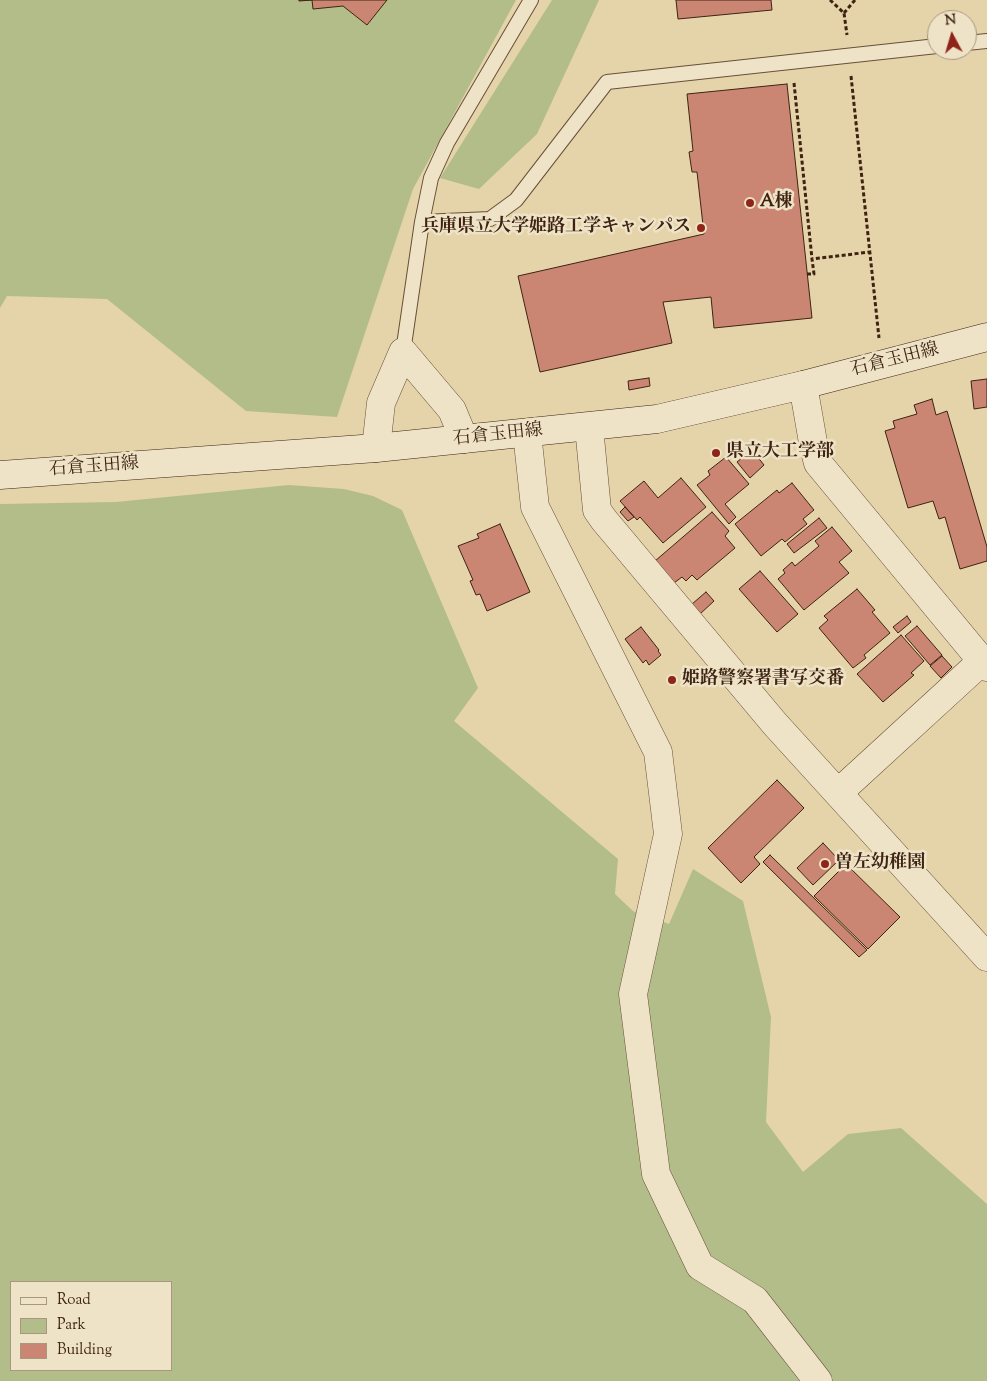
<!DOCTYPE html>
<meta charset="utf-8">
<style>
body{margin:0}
#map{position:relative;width:987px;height:1381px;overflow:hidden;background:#e5d4a9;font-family:"Sorts Mill Goudy",serif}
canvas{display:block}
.legend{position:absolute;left:10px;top:1281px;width:162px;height:90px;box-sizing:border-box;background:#eee3c7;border:1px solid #a8967f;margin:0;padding:6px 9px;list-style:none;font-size:15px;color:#3e2313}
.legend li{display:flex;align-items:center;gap:10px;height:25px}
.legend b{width:25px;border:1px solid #a8967f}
.north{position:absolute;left:927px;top:10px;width:50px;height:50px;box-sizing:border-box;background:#eee3c7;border:1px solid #a8967f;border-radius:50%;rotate:354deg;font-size:14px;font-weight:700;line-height:20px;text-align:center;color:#3e2313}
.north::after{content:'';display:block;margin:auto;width:18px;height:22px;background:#8f2418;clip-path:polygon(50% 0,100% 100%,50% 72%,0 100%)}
</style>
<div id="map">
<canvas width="987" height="1381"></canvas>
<ul class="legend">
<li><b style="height:6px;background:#eee3c7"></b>Road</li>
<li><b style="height:14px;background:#b2bd8a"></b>Park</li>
<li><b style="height:14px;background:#cb8673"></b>Building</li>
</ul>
<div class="north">N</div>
</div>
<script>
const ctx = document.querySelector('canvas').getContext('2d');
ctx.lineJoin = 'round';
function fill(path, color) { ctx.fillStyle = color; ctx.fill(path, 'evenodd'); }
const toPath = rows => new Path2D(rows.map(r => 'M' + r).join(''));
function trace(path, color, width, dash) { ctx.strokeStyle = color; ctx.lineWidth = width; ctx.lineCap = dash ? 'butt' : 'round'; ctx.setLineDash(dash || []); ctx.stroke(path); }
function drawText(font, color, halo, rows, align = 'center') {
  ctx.font = font + ' "Sorts Mill Goudy","Noto Serif JP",serif'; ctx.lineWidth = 5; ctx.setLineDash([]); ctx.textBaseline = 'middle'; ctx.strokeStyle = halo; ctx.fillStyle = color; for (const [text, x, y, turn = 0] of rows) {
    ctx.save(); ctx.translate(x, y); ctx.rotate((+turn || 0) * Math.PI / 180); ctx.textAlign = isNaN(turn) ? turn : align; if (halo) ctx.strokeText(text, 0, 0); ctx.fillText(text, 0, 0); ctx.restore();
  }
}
const green = toPath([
 [0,0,516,0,413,189,337,417,246,411,107,299,7,296,0,308],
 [552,0,599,0,537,134,479,189,440,178],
 [289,485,344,489,373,496,402,510,478,688,454,721,618,859,615,894,633,911,669,924,693,869,743,901,771,1017,766,1122,803,1172,848,1134,901,1128,987,1204,987,1381,0,1381,0,504,116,502],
 [11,1282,171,1282,171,1370,11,1370]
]);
const building = toPath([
 [299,0,387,0,367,25,343,6,313,9,312,0,299,1,299,0],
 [676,0,771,0,772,10,678,19,676,0],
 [787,84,812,318,714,328,711,297,663,302,672,343,540,372,518,276,704,234,697,172,692,172,689,152,693,151,687,94,787,84],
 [649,378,650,386,629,390,628,381,649,378],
 [987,379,987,407,974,409,971,381,987,379],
 [932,399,936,415,947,411,987,547,987,561,960,569,945,517,939,519,933,501,908,508,885,431,895,428,893,421,917,414,914,405,932,399],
 [752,450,764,465,750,478,737,462,752,450],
 [726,457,749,484,725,504,736,517,729,524,697,485,710,475,708,471,726,457],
 [681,478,706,507,663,543,640,517,637,520,620,501,644,481,658,498,681,478],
 [792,483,814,510,803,519,807,524,785,542,782,539,761,556,735,524,777,490,779,493,792,483],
 [625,507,634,517,628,521,620,512,625,507],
 [712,512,729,531,725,536,735,548,697,580,692,575,686,581,682,577,674,583,655,561,712,512],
 [819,518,827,528,794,553,787,544,819,518],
 [500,524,530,592,487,611,480,594,476,595,470,581,473,580,458,546,479,538,477,534,500,524],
 [832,527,852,551,839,562,849,573,804,610,778,579,785,573,783,570,792,562,795,566,819,546,815,541,832,527],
 [760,571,798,614,777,632,739,589,760,571],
 [857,589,875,610,872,612,890,633,864,655,866,658,853,668,819,628,828,620,824,616,857,589],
 [706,592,714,601,700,614,692,604,706,592],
 [907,616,911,622,898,633,893,627,907,616],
 [917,626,942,655,930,665,905,636,917,626],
 [641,627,659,650,658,651,661,655,649,665,646,660,643,663,625,639,641,627],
 [901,635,924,661,911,673,914,675,883,702,857,674,901,635],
 [942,656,952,667,941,678,930,666,942,656],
 [777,780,804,808,754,857,760,864,741,883,708,848,777,780],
 [823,843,839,860,813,885,797,868,823,843],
 [770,855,867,950,859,957,763,862,770,855],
 [846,864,900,917,868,949,814,896,846,864]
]);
const path = toPath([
 [830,0,844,13,847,35],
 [844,13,855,0],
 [851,76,879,338],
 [794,83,812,259],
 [807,274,814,274,812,259,870,252]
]);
const service = toPath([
 [967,43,987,41],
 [422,222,490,219,516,200,607,82,937,46],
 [403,352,422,222,431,178,447,143,531,0]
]);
const minor = toPath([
 [589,427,597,510,604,520,775,724,987,957],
 [527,433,535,507,658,752,668,834,633,994,656,1174,700,1266,755,1300,818,1381],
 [376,448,381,403,403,352,452,410,464,439],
 [838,793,982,661]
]);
const tertiary = toPath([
 [803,385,814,448,818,463,987,667]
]);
const secondary = toPath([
 [0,475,376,448,657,419,803,385,987,337]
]);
const markers = [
 [750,203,5,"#8f2418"],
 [701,228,5,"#8f2418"],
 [716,453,5,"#8f2418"],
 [672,680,5,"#8f2418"],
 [825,864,5,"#8f2418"]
];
const poiNames = [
 ["A棟",760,203],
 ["兵庫県立大学姫路工学キャンパス",691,228,"right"],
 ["県立大工学部",726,453],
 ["姫路警察署書写交番",682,680],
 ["曽左幼稚園",835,864]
];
const streetNames = [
 ["石倉玉田線",895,361,-14],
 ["石倉玉田線",498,436,-6],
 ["石倉玉田線",94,468,-4]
];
fill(green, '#b2bd8a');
fill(building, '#cb8673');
trace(building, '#3e2313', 1);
trace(service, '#684f38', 16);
trace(minor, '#684f38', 29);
trace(tertiary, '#684f38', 29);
trace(secondary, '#3e2313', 29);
trace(path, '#3e2313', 3, [4, 2.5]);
trace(service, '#eee3c7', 14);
trace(minor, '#eee3c7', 28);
trace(tertiary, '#eee3c7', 28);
trace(secondary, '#eee3c7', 28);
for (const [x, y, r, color] of markers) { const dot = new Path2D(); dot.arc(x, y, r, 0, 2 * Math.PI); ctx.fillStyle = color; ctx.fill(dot); trace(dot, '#eee3c7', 2); }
drawText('bold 18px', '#3e2313', '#eee3c7', poiNames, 'left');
drawText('18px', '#3e2313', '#eee3c7', streetNames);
</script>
